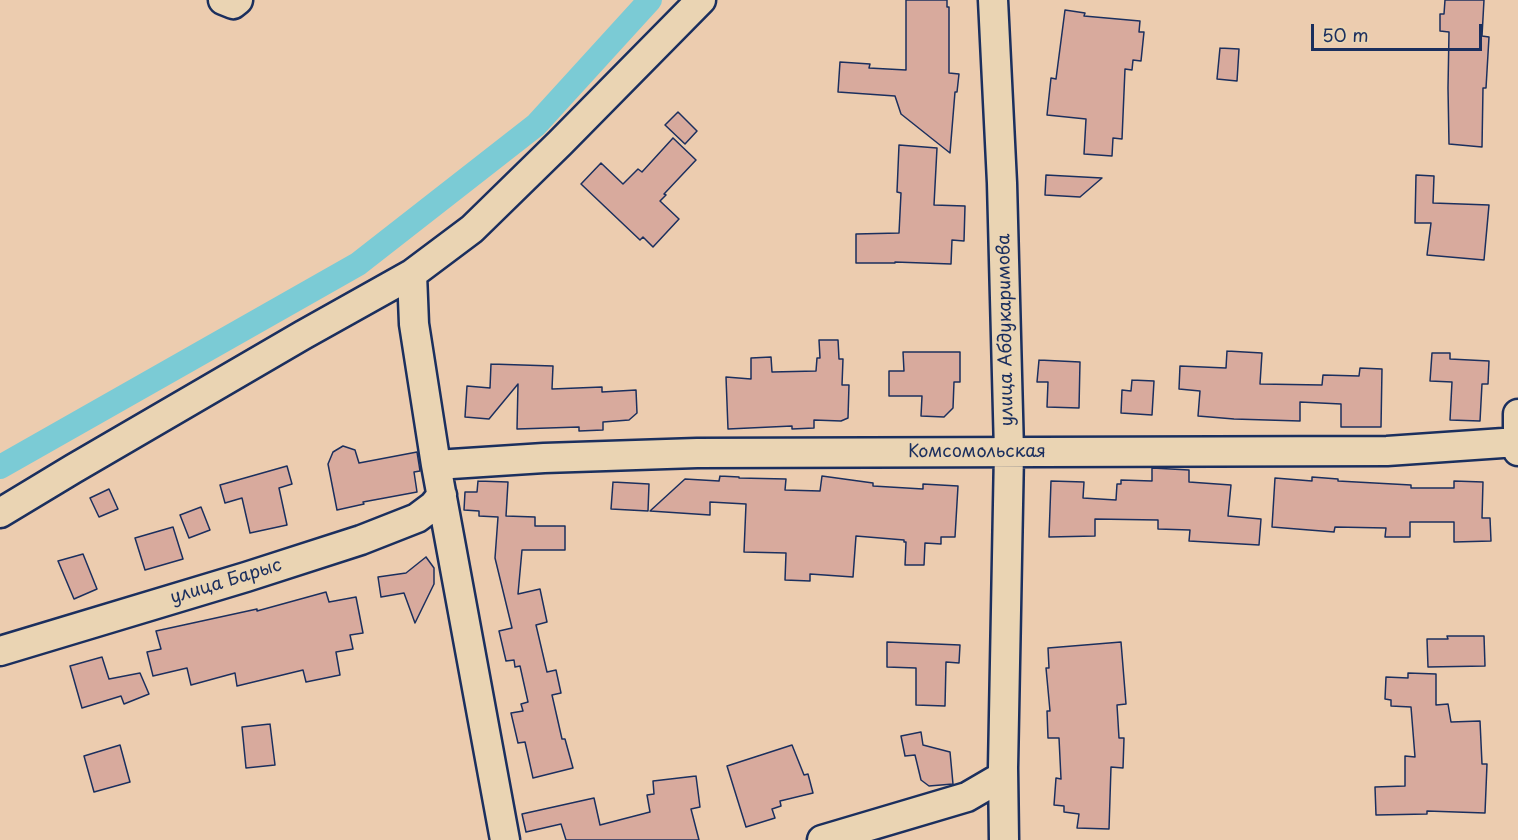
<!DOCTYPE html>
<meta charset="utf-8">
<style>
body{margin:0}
#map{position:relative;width:1518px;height:840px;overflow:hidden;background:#ecccaf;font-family:"Playpen Sans",sans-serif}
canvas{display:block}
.scale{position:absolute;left:1311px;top:24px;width:171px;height:27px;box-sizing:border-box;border:3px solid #1b2f5e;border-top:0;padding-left:8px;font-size:18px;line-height:21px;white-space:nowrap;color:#1b2f5e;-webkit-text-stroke:4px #ead4b3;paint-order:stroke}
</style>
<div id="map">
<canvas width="1518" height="840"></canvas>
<div class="scale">50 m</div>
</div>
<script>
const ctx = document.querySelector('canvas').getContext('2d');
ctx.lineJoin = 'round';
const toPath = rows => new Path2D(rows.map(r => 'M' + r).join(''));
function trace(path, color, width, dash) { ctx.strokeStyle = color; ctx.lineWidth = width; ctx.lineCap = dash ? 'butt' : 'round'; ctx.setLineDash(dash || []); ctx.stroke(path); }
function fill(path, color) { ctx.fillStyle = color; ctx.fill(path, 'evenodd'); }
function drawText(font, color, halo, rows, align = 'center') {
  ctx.font = font + ' "Playpen Sans",sans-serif'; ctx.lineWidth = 6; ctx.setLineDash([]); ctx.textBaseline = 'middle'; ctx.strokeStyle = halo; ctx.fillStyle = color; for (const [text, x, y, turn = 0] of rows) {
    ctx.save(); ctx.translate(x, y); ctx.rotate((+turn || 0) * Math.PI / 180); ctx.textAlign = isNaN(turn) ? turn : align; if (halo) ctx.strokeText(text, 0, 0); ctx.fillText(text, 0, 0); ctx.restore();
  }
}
const canal = toPath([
 [0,467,358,264,536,125,650,0]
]);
const building = toPath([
 [906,0,947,0,947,7,949,7,949,73,959,74,957,92,955,92,950,153,901,114,895,96,838,92,840,62,870,64,869,68,906,70,906,0],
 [1445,0,1484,0,1482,36,1489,37,1486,88,1483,88,1482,147,1449,144,1448,88,1449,32,1440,31,1440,14,1444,14,1445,0],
 [1065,10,1085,13,1084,16,1140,21,1139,32,1144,32,1141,61,1133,60,1132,70,1125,69,1122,139,1113,138,1112,156,1084,154,1086,119,1047,115,1051,78,1056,79,1065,10],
 [1220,48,1239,49,1237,81,1217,79,1220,48],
 [678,112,697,131,685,144,665,125,678,112],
 [673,138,696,160,664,194,666,195,660,201,679,219,653,247,643,237,640,240,581,184,601,163,623,184,638,169,642,172,673,138],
 [899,145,937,148,934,205,965,206,964,241,952,240,951,264,895,262,895,263,856,263,856,234,899,233,901,193,897,192,899,145],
 [1046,175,1102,178,1080,197,1045,195,1046,175],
 [1416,175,1434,176,1433,203,1489,205,1484,260,1427,255,1431,223,1415,223,1416,175],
 [819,340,838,340,839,359,843,359,842,385,849,385,848,418,841,421,814,420,814,428,792,429,792,426,728,429,726,377,751,379,751,358,771,357,772,372,816,371,817,358,820,358,819,340],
 [1227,351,1262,353,1260,384,1322,385,1323,375,1359,376,1360,368,1382,369,1381,427,1341,427,1341,404,1300,402,1300,421,1234,419,1198,416,1200,391,1179,389,1180,366,1226,368,1227,351],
 [903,352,960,352,960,382,954,382,953,408,944,417,921,416,922,396,889,396,889,371,904,371,903,352],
 [1432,353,1450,353,1450,359,1489,361,1488,384,1482,384,1480,421,1450,420,1452,382,1430,381,1432,353],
 [1039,360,1080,362,1079,408,1047,407,1048,382,1037,382,1039,360],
 [491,364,553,366,552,389,602,387,602,392,636,390,637,413,629,420,603,422,603,430,579,431,579,427,517,429,518,384,489,419,465,417,467,386,490,388,491,364],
 [1132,380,1154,381,1152,415,1121,413,1122,390,1131,391,1132,380],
 [343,446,355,450,359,463,417,452,420,471,414,472,417,492,363,502,364,504,337,510,328,464,333,452,343,446],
 [287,466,292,484,279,488,287,525,250,533,242,498,225,503,220,485,287,466],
 [1152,468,1189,470,1189,482,1231,485,1228,516,1261,519,1259,545,1189,541,1190,530,1158,529,1158,520,1095,519,1095,536,1049,537,1051,481,1084,482,1083,498,1116,500,1117,484,1121,484,1121,480,1152,481,1152,468],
 [720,476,739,477,739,478,786,479,785,490,820,491,822,476,873,483,873,486,923,489,923,484,958,486,955,537,941,537,941,544,925,543,924,565,905,565,906,542,904,542,904,540,856,536,853,577,810,574,810,581,785,580,786,553,744,552,746,504,710,502,710,515,650,511,685,479,719,481,720,476],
 [1312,477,1338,479,1338,481,1411,485,1411,488,1454,488,1454,481,1483,482,1482,518,1490,518,1491,541,1454,542,1454,522,1410,522,1410,537,1385,537,1386,528,1335,527,1334,532,1272,527,1275,478,1312,481,1312,477],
 [478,481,508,482,506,516,535,517,535,526,565,526,565,550,522,550,518,594,540,589,547,622,536,625,547,672,556,670,561,693,552,695,562,739,565,739,573,768,533,778,525,742,518,743,511,713,523,711,521,704,528,702,520,666,515,667,514,660,506,661,499,631,512,628,495,558,498,517,479,516,479,511,464,510,465,492,477,492,478,481],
 [613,482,649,484,648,511,611,509,613,482],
 [109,489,118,509,99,517,90,498,109,489],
 [201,507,210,530,189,538,180,515,201,507],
 [173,527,183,559,145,570,135,538,173,527],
 [83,554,97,589,74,599,58,561,83,554],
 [426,557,434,568,434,584,415,623,404,593,381,597,378,577,406,573,426,557],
 [326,592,329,602,356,597,363,633,350,635,353,649,336,652,340,675,306,682,303,670,237,686,235,673,191,685,187,668,153,676,147,652,161,649,156,631,257,609,257,611,326,592],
 [1447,636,1484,636,1485,666,1428,667,1427,639,1448,639,1447,636],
 [887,642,960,645,959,663,946,662,945,706,916,705,916,668,887,667,887,642],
 [1121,642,1126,704,1117,705,1119,738,1124,738,1123,768,1111,767,1109,829,1077,828,1079,814,1064,812,1064,806,1054,805,1056,778,1061,779,1059,738,1048,738,1047,711,1050,711,1046,668,1049,668,1048,648,1121,642],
 [102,657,109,679,140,673,149,694,124,704,121,696,82,708,70,666,102,657],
 [1408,673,1436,674,1436,705,1448,704,1451,722,1480,721,1482,764,1487,764,1485,813,1427,811,1427,814,1376,815,1375,787,1405,786,1405,756,1415,757,1411,707,1391,706,1391,700,1385,699,1386,677,1408,678,1408,673],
 [270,724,275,765,246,768,242,727,270,724],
 [921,732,923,745,950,752,953,784,929,786,921,780,915,755,905,756,901,736,921,732],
 [120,745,130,782,94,792,84,756,120,745],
 [792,745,804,775,808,774,813,793,780,801,781,806,772,809,775,818,746,827,727,766,792,745],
 [696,776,700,807,691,809,699,840,566,840,561,824,526,832,522,814,594,798,600,825,650,812,647,795,654,794,653,781,696,776]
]);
const minor = toPath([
 [223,0,233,4,238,0],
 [993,0,1002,183,1009,452,1003,768,1004,840],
 [412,274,414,324,436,465,505,840],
 [1518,414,1518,451],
 [436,465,544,458,697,453,1387,451,1518,442],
 [0,513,73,469,303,335,412,274,472,229,560,143,701,0],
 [0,651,246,577,361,540,417,518,433,506,442,495],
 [822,840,967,797,1003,776]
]);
const streetNames = [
 ["улица Абдукаримова",1006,330,-91],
 ["Комсомольская",977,452],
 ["улица Барыс",226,582,-17]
];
trace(canal, '#7bcbd5', 24);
fill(building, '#d8aa9d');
trace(building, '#1b2f5e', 1.5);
trace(minor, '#1b2f5e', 33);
trace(minor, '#ead4b3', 28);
drawText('18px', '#1b2f5e', '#ead4b3', streetNames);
</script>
